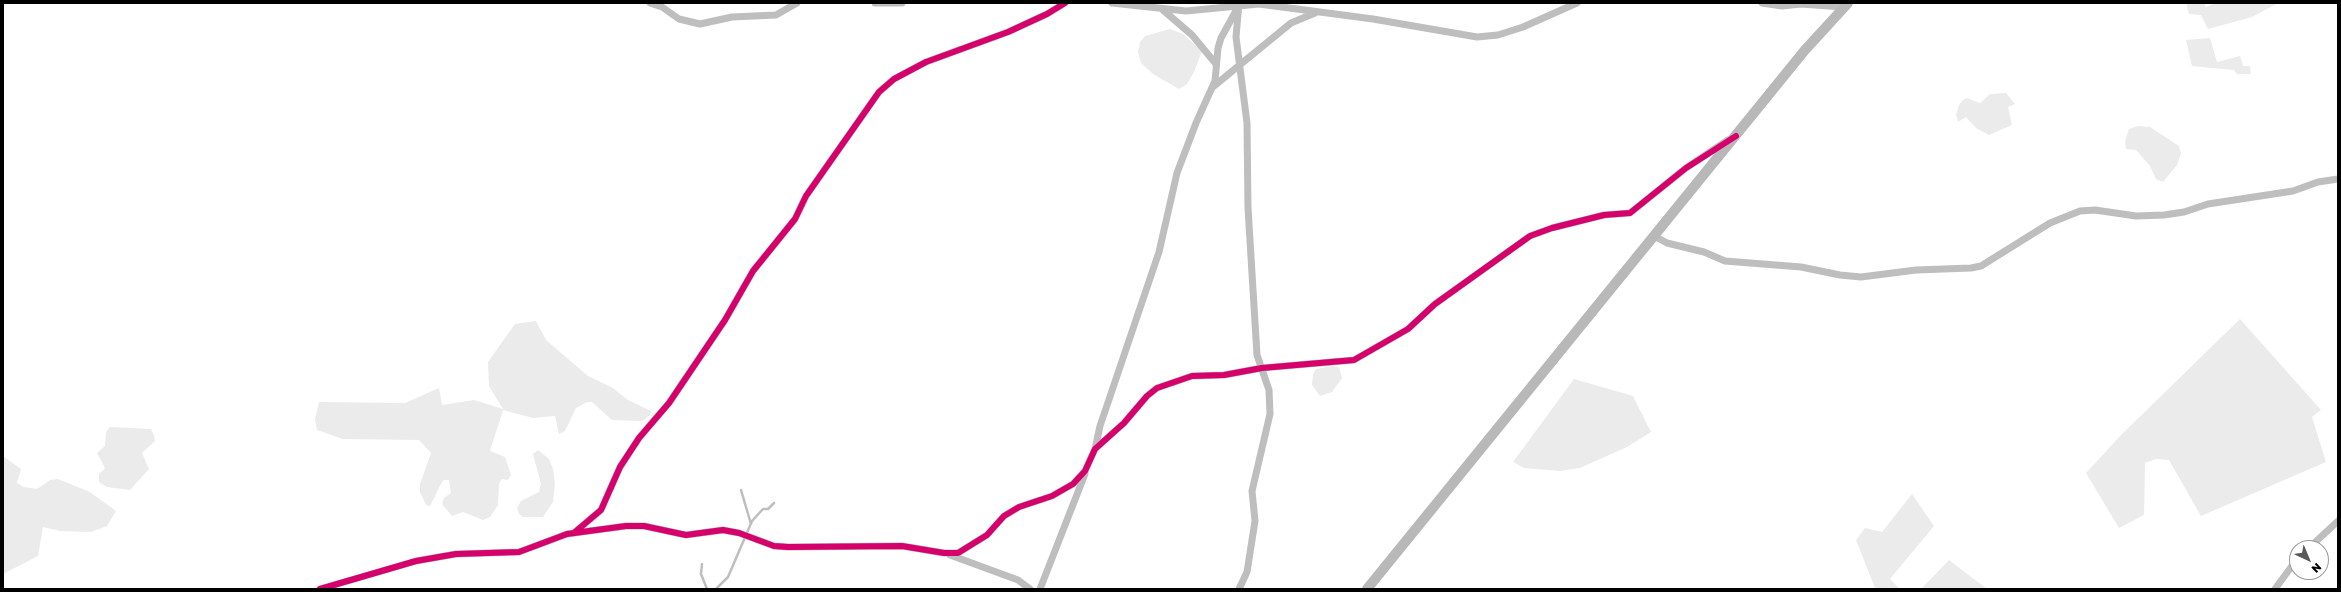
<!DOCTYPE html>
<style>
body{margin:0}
#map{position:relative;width:2341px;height:592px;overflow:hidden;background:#fff;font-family:"Golos Text",sans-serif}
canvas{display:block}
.frame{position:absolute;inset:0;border:4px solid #000;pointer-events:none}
.north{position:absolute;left:2289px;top:540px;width:40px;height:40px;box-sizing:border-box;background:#fff;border:1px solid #999;border-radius:50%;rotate:136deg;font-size:11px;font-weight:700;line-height:16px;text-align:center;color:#000}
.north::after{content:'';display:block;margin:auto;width:14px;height:18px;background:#595959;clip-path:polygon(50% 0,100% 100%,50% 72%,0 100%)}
</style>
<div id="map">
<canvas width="2341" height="592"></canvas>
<div class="frame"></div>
<div class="north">N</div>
</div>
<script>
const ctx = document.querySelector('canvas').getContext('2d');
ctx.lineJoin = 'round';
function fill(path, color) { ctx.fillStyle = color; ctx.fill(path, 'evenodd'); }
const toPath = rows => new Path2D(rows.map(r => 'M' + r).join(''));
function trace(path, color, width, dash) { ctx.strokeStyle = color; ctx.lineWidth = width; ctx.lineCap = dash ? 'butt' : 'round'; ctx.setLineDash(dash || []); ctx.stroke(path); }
const green = toPath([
 [2186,3,2204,3,2206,7,2216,3,2278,3,2252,17,2208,29,2201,15,2189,14],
 [1170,29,1183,34,1202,51,1194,72,1187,84,1179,89,1153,74,1141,63,1138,52,1140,42,1145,36],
 [2210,38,2217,62,2240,56,2243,66,2250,66,2251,74,2237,74,2234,70,2192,66,2186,40],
 [2006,93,2015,104,2008,107,2012,125,1989,135,1976,128,1966,117,1958,122,1956,115,1959,105,1963,100,1967,98,1980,103,1990,94],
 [2138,126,2150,127,2179,146,2181,154,2177,165,2163,182,2156,179,2150,166,2136,150,2126,149,2125,141,2129,129],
 [2240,319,2321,410,2312,417,2326,462,2201,516,2169,460,2156,459,2145,463,2144,515,2119,528,2086,473,2121,435],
 [536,321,546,340,588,376,613,388,628,400,651,411,650,415,642,421,612,420,592,402,587,402,576,408,565,431,559,434,555,416,533,418,503,410,490,451,505,457,511,475,508,480,502,479,499,484,498,505,490,517,483,520,463,512,452,516,442,504,444,498,451,493,449,480,443,480,430,506,426,505,420,492,420,484,431,453,419,440,343,439,317,430,315,419,319,402,405,403,439,388,442,405,474,400,503,409,489,386,488,362,515,324],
 [1332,366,1339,367,1342,378,1332,392,1320,396,1312,385,1313,374,1316,369],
 [1574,379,1633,396,1651,432,1627,447,1580,468,1560,471,1524,468,1513,462],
 [110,427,151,429,154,435,155,441,142,453,149,469,130,490,107,487,99,482,99,474,105,468,97,453,105,446,106,432],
 [538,450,549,459,553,469,555,484,553,502,543,517,523,517,519,514,517,508,521,501,539,492,541,484,533,454],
 [3,456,21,469,17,483,24,487,37,489,50,480,58,479,90,492,116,511,107,526,91,532,60,531,43,527,38,556,3,574],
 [1912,494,1934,526,1890,579,1900,589,1873,589,1875,588,1856,540,1865,528,1882,532],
 [1949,560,1987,589,1921,589]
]);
const stream = toPath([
 [741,490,751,524],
 [702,564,701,574,707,589],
 [716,589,728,577,752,521,763,509,768,509,774,503]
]);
const street = toPath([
 [650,3,662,7,679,19,700,24,732,17,776,15,797,3],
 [875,3,902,3],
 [1112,3,1186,11,1259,4,1373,19,1477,37,1498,35,1523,27,1577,3],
 [1239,3,1236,37,1247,123,1248,208,1257,355,1269,390,1270,414,1252,491,1255,521,1247,572,1239,589],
 [1762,3,1782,6,1801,4,1843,7],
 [1163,10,1192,35,1216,64],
 [1214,86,1291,23,1315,13],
 [1654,236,1667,243,1704,252,1725,261,1801,267,1840,275,1861,277,1916,270,1971,268,1981,266,2050,223,2080,211,2095,210,2136,216,2164,215,2184,212,2208,204,2293,191,2318,182,2338,179],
 [1095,449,1100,426,1159,252,1177,173,1196,123,1215,81,1218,48,1221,38,1237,9],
 [575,532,601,510,620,467,639,438,669,403,725,320,753,271,795,219,806,196,879,92,894,79,926,62,1008,32,1047,14,1065,3],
 [2309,548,2338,521],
 [950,555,1018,580,1030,589],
 [320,589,416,561,456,554,519,552,567,534,626,526,644,526,686,535,723,530,739,533,774,546,788,547,902,546,944,553,958,553,987,535,1004,516,1019,507,1052,496,1073,484,1085,471,1095,449,1124,423,1147,396,1157,388,1192,376,1224,375,1262,368,1354,360,1408,329,1435,304,1530,236,1552,228,1604,215,1630,213,1686,168,1728,140],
 [1040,589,1085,474],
 [2275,589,2297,559]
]);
const secondary = toPath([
 [1367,589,1805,50,1848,3]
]);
const cycleway = toPath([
 [575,532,601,510,620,467,639,438,669,403,725,320,753,271,795,219,806,196,879,92,894,79,926,62,1008,32,1047,14,1065,3],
 [320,589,416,561,456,554,519,552,567,534,626,526,644,526,686,535,723,530,739,533,774,546,788,547,902,546,944,553,958,553,987,535,1004,516,1019,507,1052,496,1073,484,1085,471,1095,449,1124,423,1147,396,1157,388,1192,376,1224,375,1262,368,1354,360,1408,329,1435,304,1530,236,1552,228,1604,215,1630,213,1686,168,1736,136]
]);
fill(green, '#ebebeb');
trace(stream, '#bebebe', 2.5);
trace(street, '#bebebe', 7);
trace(secondary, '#b8b8b8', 10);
trace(cycleway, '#d6006c', 6);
</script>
